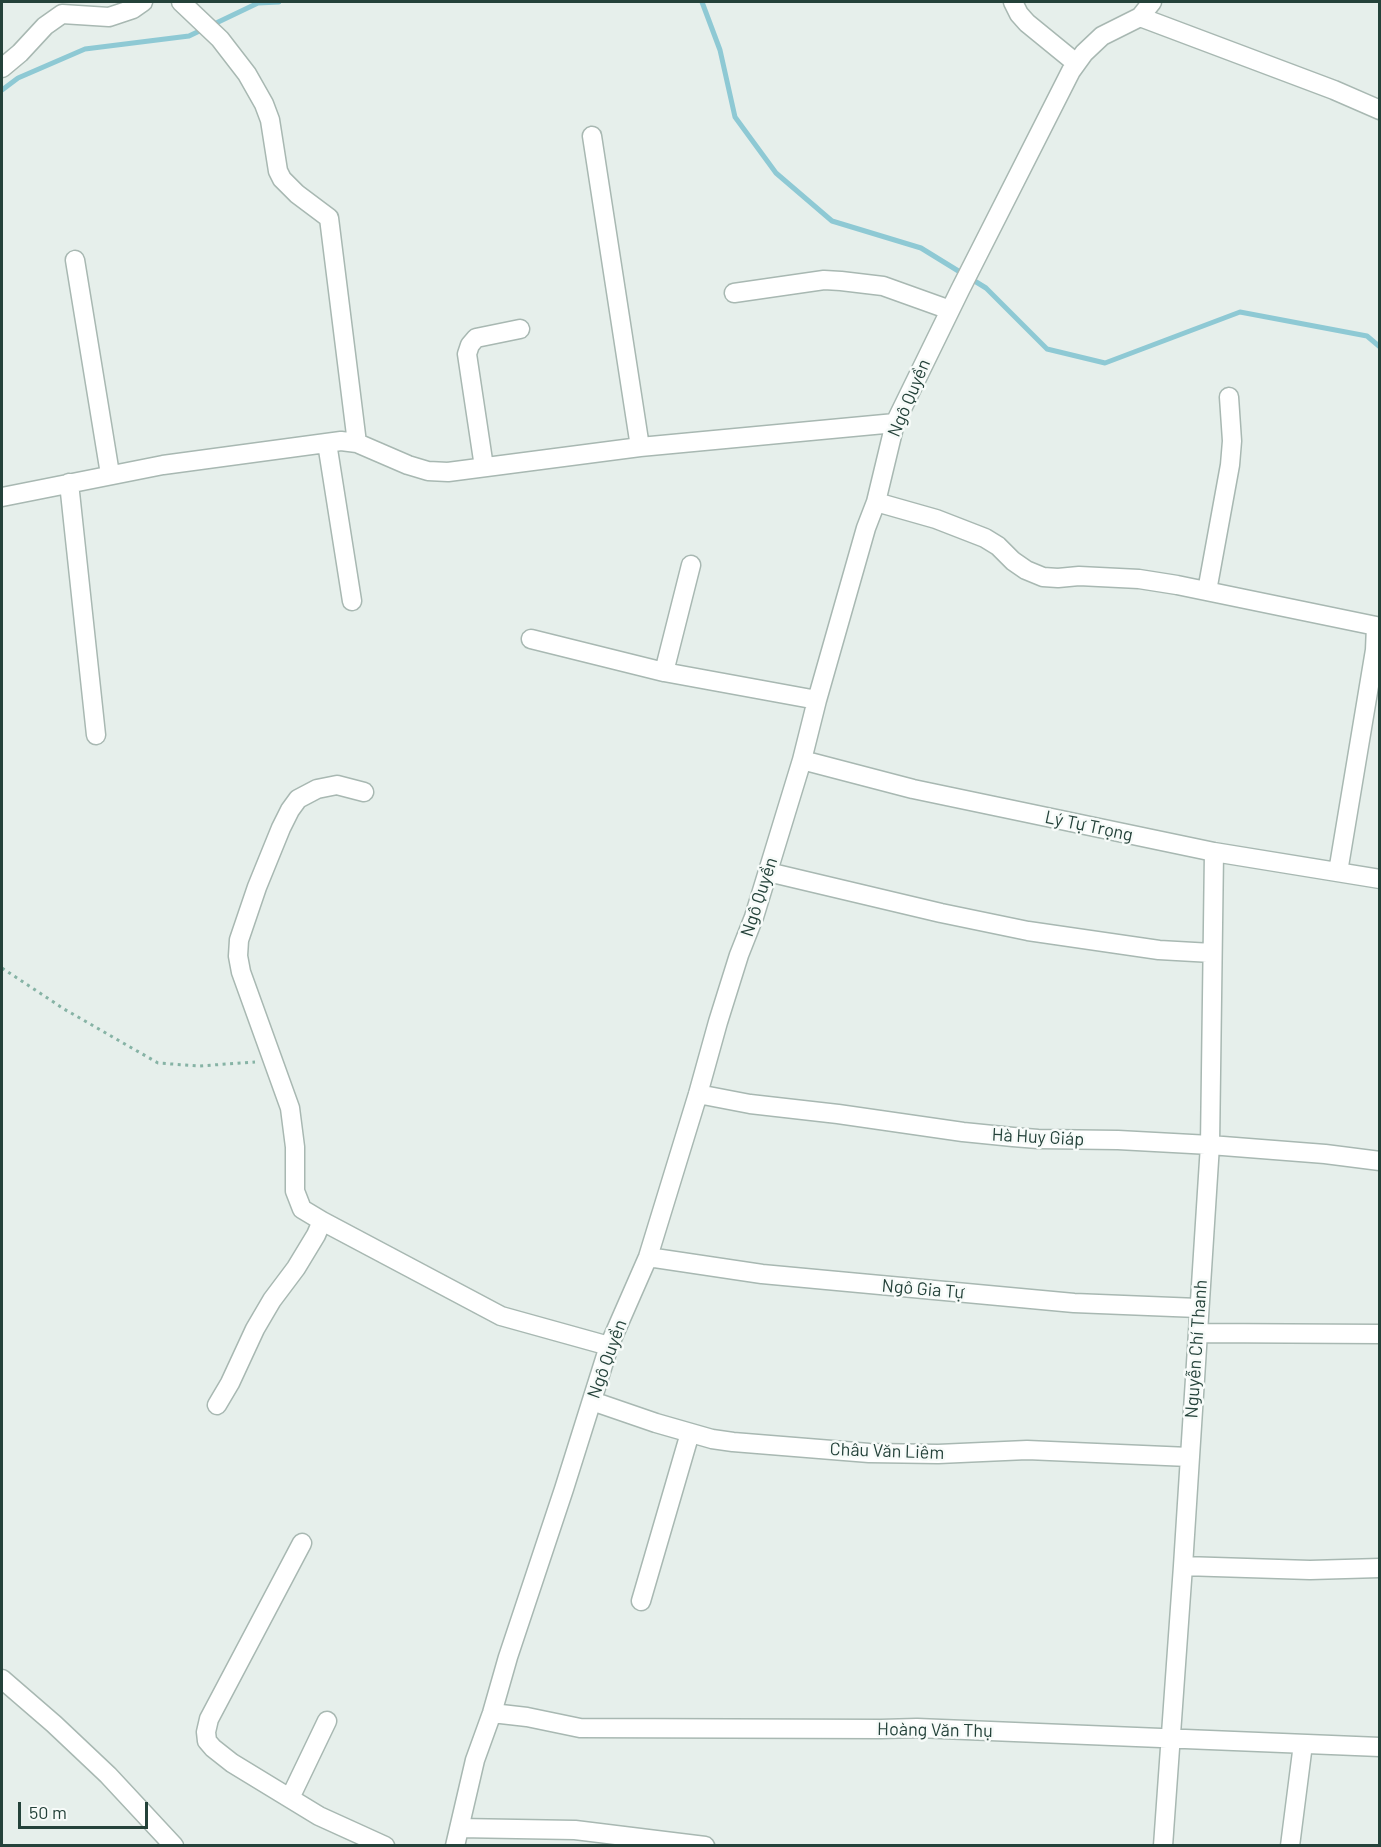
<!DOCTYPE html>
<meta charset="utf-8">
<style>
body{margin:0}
#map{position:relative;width:1381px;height:1847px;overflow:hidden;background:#e6efeb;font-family:Barlow,sans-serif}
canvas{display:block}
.frame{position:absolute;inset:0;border:3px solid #24423a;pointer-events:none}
.scale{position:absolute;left:18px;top:1802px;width:130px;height:27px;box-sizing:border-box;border:3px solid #24423a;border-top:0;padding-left:8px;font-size:18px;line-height:21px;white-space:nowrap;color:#24423a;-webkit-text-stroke:4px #f7fbf9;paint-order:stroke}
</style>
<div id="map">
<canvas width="1381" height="1847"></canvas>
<div class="frame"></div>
<div class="scale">50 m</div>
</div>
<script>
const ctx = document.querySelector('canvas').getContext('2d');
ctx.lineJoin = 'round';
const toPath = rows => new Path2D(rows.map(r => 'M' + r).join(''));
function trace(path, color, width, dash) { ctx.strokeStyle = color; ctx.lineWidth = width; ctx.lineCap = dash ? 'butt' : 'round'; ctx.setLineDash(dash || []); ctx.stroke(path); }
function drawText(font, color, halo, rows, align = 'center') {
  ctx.font = font + ' Barlow,sans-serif'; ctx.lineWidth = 5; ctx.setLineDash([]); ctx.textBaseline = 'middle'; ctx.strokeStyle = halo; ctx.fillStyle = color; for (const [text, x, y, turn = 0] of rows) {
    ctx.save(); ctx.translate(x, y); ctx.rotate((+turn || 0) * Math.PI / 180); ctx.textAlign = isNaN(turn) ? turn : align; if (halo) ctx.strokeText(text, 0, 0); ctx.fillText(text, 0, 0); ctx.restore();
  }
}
const stream = toPath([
 [702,2,720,50,735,117,776,173,832,221,921,248,986,288,1047,349,1105,363,1240,312,1367,336,1380,347],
 [2,90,18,78,85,49,189,36,258,3,279,2]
]);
const path = toPath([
 [2,968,64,1009,158,1063,199,1066,255,1062]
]);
const minor = toPath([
 [181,2,220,39,247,74,264,104,270,120,278,171,282,179,297,194,329,218,357,443],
 [1013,2,1019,14,1027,23,1076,63],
 [1140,17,1334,90,1380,110],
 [2,68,20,53,45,26,62,14,109,17,133,9,143,2],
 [592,136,640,447],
 [75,260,110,474],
 [734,293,824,280,841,281,883,286,950,310],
 [327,443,352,601],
 [484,467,467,354,470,345,476,338,520,329],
 [69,483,96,735],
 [2,497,163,465,341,441,357,443,408,465,428,471,448,472,640,447,895,423],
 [876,502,936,519,985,538,998,546,1013,561,1026,570,1043,577,1058,578,1079,576,1139,579,1177,585,1376,626,1375,650,1338,872],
 [1207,591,1230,465,1232,441,1229,397],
 [531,639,664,672,817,700],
 [664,672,691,565],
 [802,760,913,789,1214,852,1380,879],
 [768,872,941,913,1028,931,1159,950,1212,953],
 [698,1094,750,1104,838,1114,963,1132,1013,1137,1038,1139,1118,1140,1210,1145,1325,1154,1380,1161],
 [322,1221,501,1316,609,1346],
 [648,1257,762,1274,1074,1303,1198,1308],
 [1198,1333,1380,1334],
 [592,1401,656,1423,712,1439,733,1442,869,1453,938,1454,1027,1450,1189,1457],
 [217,1405,230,1383,255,1329,272,1300,296,1268,316,1235,322,1221,302,1209,295,1191,295,1147,290,1108,241,972,238,956,239,940,257,887,281,828,290,810,298,799,317,789,337,785,364,792],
 [302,1543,209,1719,206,1732,207,1741,213,1748,232,1763,319,1816,385,1846],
 [1183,1566,1310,1570,1380,1568],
 [641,1601,690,1433],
 [2,1679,54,1724,108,1775,174,1846],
 [492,1713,527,1717,580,1728,881,1729,917,1728,1380,1747],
 [290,1798,327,1721],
 [459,1828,575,1830,705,1846],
 [455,1846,475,1760,492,1713,508,1657,564,1489,609,1346,648,1257,698,1094,718,1022,739,955,754,917,802,760,817,700,866,528,876,502,895,423,960,290,1071,71,1084,53,1102,36,1140,17,1152,2],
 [1163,1846,1183,1566,1210,1145,1214,852],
 [1290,1846,1303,1744]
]);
const streetNames = [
 ["Ngô Quyền",909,398,-67],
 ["Lý Tự Trọng",1089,826,12],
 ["Ngô Quyền",759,897,-72],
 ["Hà Huy Giáp",1038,1137,3],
 ["Ngô Gia Tự",923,1289,5],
 ["Nguyễn Chí Thanh",1196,1349,-86],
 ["Ngô Quyền",607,1359,-70],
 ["Châu Văn Liêm",887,1451,2],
 ["Hoàng Văn Thụ",935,1730,1]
];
trace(stream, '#8ec9d4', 5);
trace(minor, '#a8b8b2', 21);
trace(path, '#86b3a5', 3, [3, 4.5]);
trace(minor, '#fff', 18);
drawText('18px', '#24423a', '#f7fbf9', streetNames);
</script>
